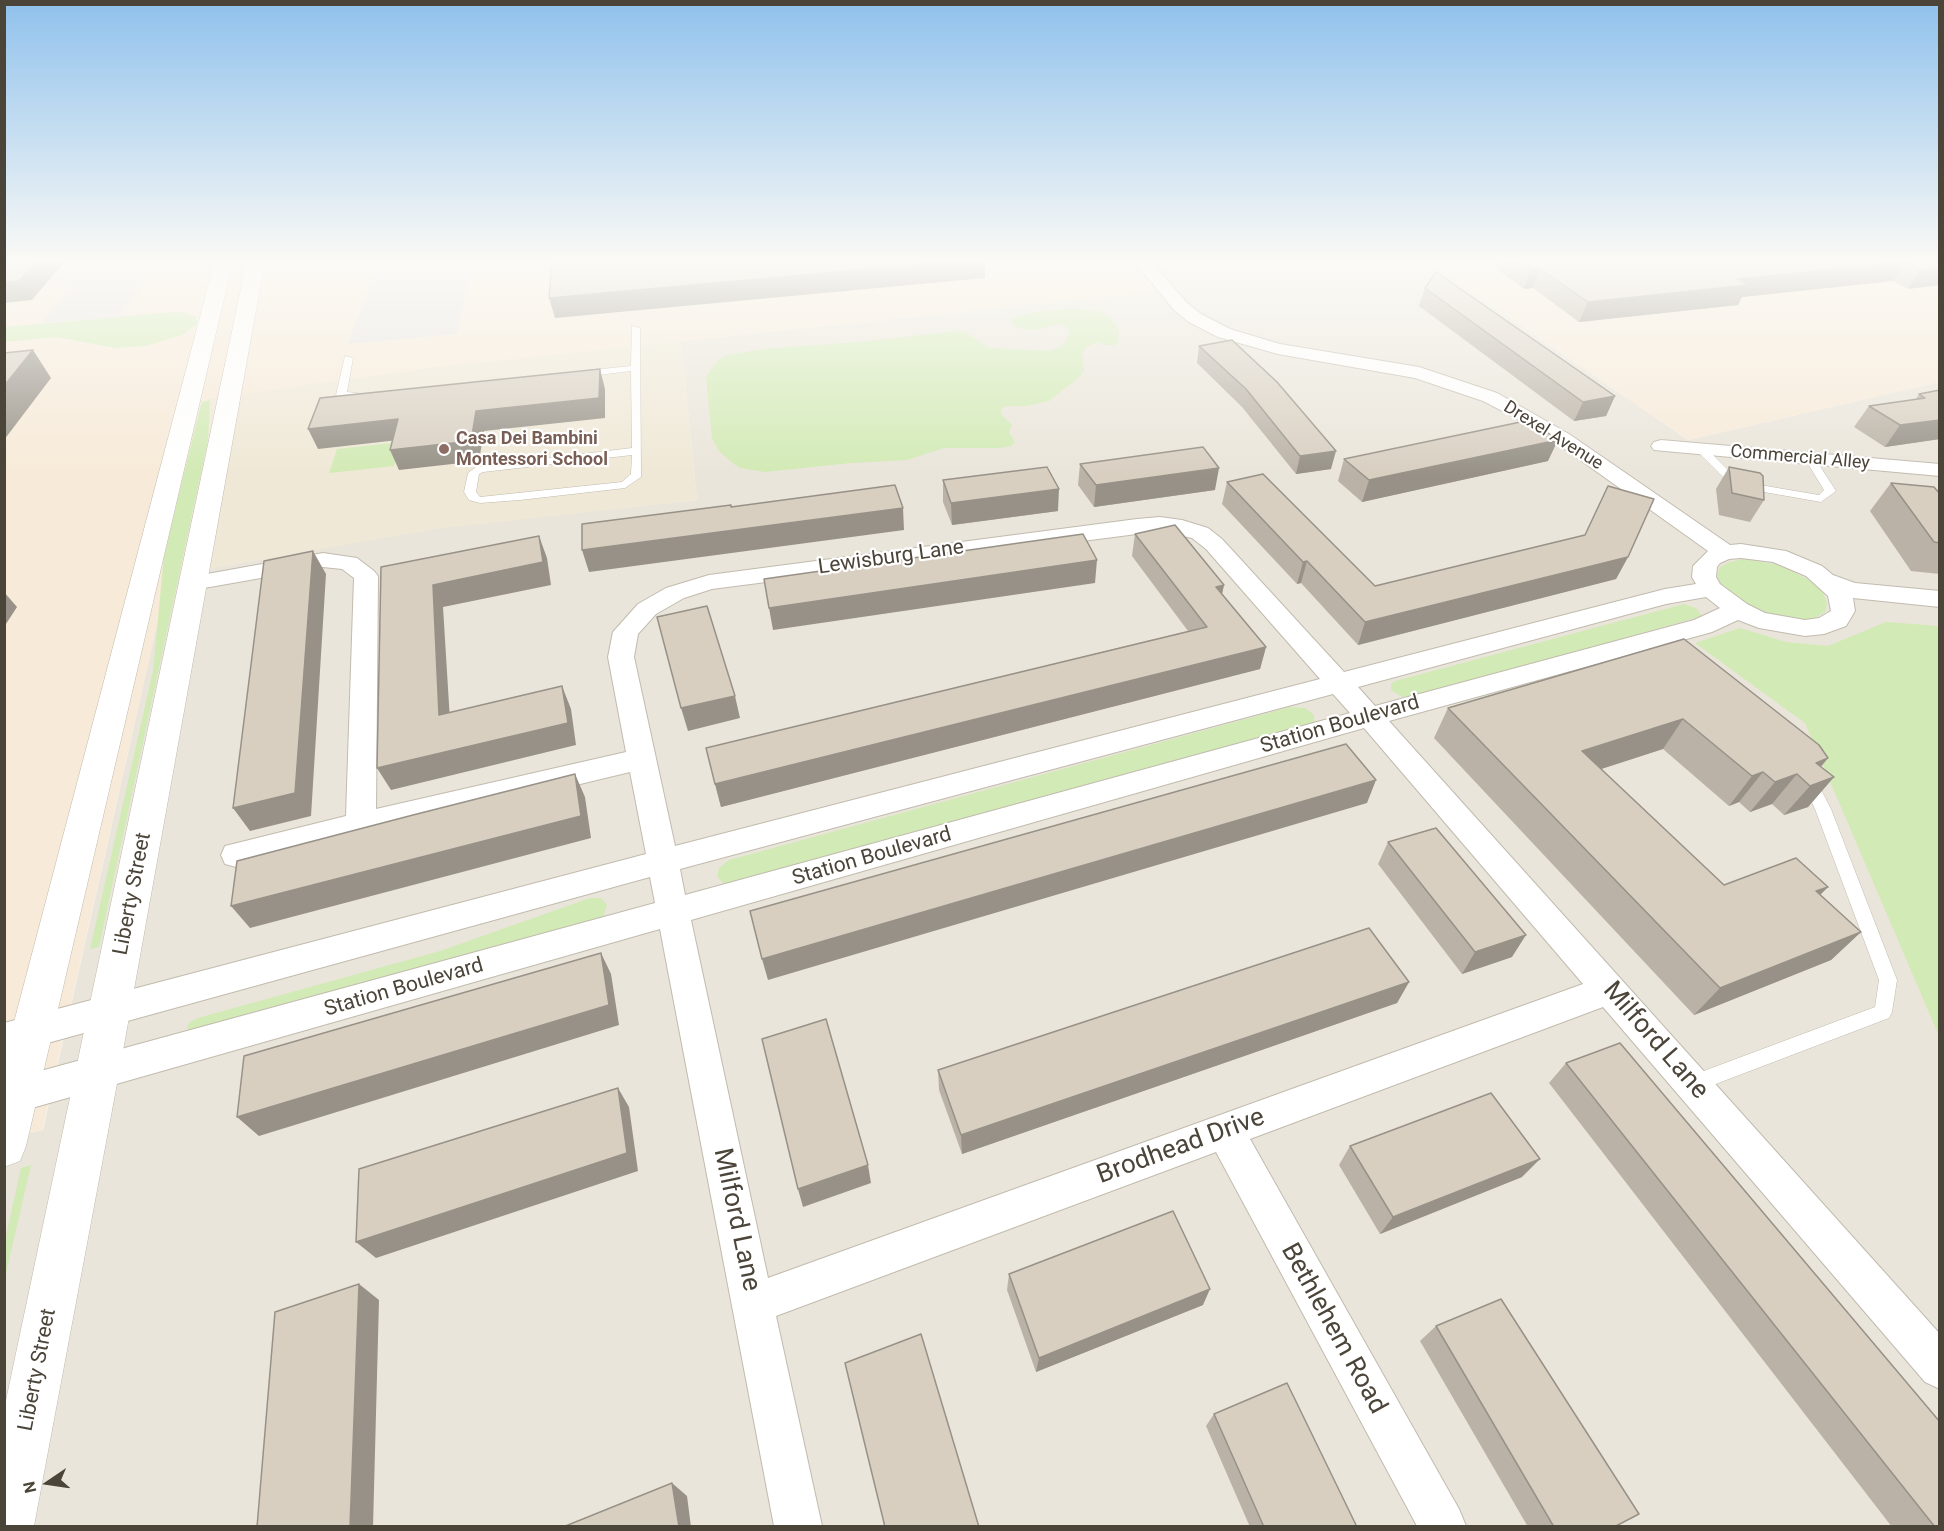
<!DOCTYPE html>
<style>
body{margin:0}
#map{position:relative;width:1944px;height:1531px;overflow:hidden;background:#f6f3ec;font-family:Roboto,sans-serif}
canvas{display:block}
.frame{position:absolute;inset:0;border:6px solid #4b4439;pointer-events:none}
.north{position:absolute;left:18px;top:1453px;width:60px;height:60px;-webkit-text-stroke:4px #fff;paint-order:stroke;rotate:257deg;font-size:16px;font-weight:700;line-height:24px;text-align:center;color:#4b4439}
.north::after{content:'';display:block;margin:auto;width:21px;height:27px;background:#4b4439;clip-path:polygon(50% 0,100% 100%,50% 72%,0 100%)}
</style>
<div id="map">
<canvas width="1944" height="1531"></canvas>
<div class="frame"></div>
<div class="north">N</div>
</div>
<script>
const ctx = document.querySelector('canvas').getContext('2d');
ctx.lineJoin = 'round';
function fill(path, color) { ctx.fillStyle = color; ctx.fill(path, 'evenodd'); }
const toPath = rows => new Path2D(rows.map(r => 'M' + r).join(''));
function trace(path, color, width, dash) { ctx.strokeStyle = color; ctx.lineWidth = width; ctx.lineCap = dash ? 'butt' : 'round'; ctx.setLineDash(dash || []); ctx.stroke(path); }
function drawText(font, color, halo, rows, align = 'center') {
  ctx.font = font + ' Roboto,sans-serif'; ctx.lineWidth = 4.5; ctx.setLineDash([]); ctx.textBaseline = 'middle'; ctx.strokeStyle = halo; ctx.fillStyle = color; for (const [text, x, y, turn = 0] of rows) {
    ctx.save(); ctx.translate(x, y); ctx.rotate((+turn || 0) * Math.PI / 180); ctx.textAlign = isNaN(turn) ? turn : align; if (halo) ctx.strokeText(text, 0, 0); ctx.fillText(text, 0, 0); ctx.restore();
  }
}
const residential = toPath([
 [1135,260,1426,260,1688,440,1939,382,1939,1526,5,1526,5,1138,43,1130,168,576,435,528,697,500,681,341,1159,291]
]);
const commercial = toPath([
 [4,260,1135,260,1159,291,436,367,168,576,42,1130,5,1138],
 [1426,260,1939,260,1939,382,1688,440]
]);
const education = toPath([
 [681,341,697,500,435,529,168,576,208,399,436,367]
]);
const green = toPath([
 [1072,308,1101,312,1109,317,1118,328,1119,339,1116,345,1106,345,1099,342,1086,347,1082,354,1084,370,1080,377,1049,401,1027,406,1007,406,1001,409,1001,414,1012,425,1009,432,1015,442,1011,446,1000,448,944,448,907,460,851,463,765,472,740,468,730,461,719,451,712,438,706,377,716,362,727,355,763,349,860,342,955,331,965,332,989,348,1050,351,1062,346,1067,339,1070,331,1066,326,1061,324,1035,330,1025,329,1014,326,1010,319,1030,313],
 [172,312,186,313,196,317,197,324,182,335,145,346,115,348,57,337,5,342,5,327],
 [210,400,208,440,99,947,90,949,153,671,164,556,200,408,202,402],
 [401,442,394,466,329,473,337,449],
 [1744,559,1780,565,1813,582,1823,593,1827,603,1825,612,1815,618,1800,621,1762,614,1720,585,1717,575,1720,567,1730,562],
 [1684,604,1696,608,1702,616,1413,698,1404,698,1391,690,1391,684,1395,681],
 [1886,622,1939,626,1939,1036,1805,723,1695,643,1740,628,1786,642,1828,646],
 [1290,707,1305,708,1314,715,1314,723,729,883,723,883,717,876,719,868,729,860],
 [590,898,601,898,607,905,604,915,595,923,189,1032,187,1027,190,1022,198,1018,440,951],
 [31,1165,5,1278,5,1240,21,1168]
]);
const parking = toPath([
 [71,260,160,260,119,317,41,323,72,285,48,287],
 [379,260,474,260,457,334,348,344]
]);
const service = toPath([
 [632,326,640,328,641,477,625,488,520,500,480,503,469,500,464,492,468,473,476,467,632,448,631,371,582,377,577,374,582,371,631,366,632,326],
 [632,455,631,474,622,482,480,497,476,492,479,474,483,472,632,455],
 [345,356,353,358,347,392,365,394,365,398,341,398,336,395,345,356],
 [1701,446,1705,447,1732,474,1754,484,1819,495,1824,490,1805,459,1810,456,1814,457,1836,491,1821,502,1747,489,1724,478,1697,451,1697,447,1701,446],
 [1809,774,1814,776,1831,809,1897,980,1892,1012,1889,1018,1692,1093,1685,1090,1682,1084,1685,1078,1875,1007,1879,980,1815,809,1801,780,1804,776,1809,774]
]);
const minor = toPath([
 [1133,260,1150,260,1186,302,1201,314,1230,329,1280,344,1419,367,1497,393,1569,434,1730,545,1741,544,1786,551,1822,566,1833,575,1855,583,1940,591,1940,607,1853,598,1855,611,1846,626,1824,634,1805,636,1759,628,1738,620,1712,632,1389,721,1940,1334,1940,1389,1925,1382,1603,1007,1250,1139,1459,1509,1466,1526,1417,1526,1216,1152,776,1316,822,1526,774,1526,660,929,4,1116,4,1081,655,903,650,877,4,1055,4,1023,646,854,630,772,236,867,225,864,221,855,225,846,346,816,354,578,342,569,323,567,193,590,185,588,181,583,185,578,323,553,357,558,374,571,378,576,376,809,626,752,608,657,613,632,638,604,666,588,709,575,1137,519,1160,517,1182,520,1208,528,1222,539,1344,672,1665,589,1696,584,1692,577,1693,566,1708,551,1555,442,1514,417,1483,401,1415,378,1278,354,1218,337,1189,322,1174,310,1133,260],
 [1160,531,1192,538,1206,549,1320,679,675,846,634,657,638,634,656,614,684,598,712,589,1160,531],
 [1741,558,1773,562,1806,576,1828,596,1831,611,1819,618,1805,620,1765,613,1747,604,1720,584,1716,577,1717,567,1720,563,1729,559,1741,558],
 [1706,597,1720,608,1694,620,1375,706,1358,687,1666,604,1706,597],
 [1333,694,1350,713,685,895,680,869,1333,694],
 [1364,728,1583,984,768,1278,691,920,1364,728],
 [1661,440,1940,464,1940,476,1654,450,1651,446,1654,442,1661,440]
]);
const tertiary = toPath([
 [215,260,233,260,26,1146,20,1161,4,1167,4,1060,215,260],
 [247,260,265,260,119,1073,34,1526,4,1526,4,1410,247,260]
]);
const wall = toPath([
 [1495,260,1940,260,1908,289,1893,281,1742,297,1738,305,1579,322,1533,288,1524,289,1495,268,1497,262],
 [1425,288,1615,396,1606,416,1574,421,1419,306],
 [1199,346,1331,469,1296,474,1242,407,1197,363],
 [1940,390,1940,439,1885,447,1854,427,1869,406,1916,399,1919,394],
 [1344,459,1548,461,1362,502,1338,481],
 [1080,464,1215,490,1094,507,1078,485],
 [1729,467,1764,500,1750,522,1719,515,1716,489],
 [943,480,1058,511,952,525,943,502],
 [1227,482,1375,586,1628,557,1616,579,1358,645,1301,583,1297,584,1222,504],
 [1891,483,1940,494,1940,574,1911,571,1870,511],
 [1135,534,1224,585,1222,594,1266,647,1260,669,721,807,706,748,1188,631,1132,556],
 [1684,639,1828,758,1821,767,1834,777,1808,807,1784,815,1772,804,1750,812,1739,802,1729,806,1663,749,1601,769,1724,885,1828,887,1820,895,1861,932,1831,960,1694,1015,1434,738,1448,708],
 [1388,842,1512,957,1462,974,1378,864],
 [1409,982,1397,1003,962,1154,939,1090,938,1070],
 [1566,1063,1940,1527,1892,1527,1549,1083],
 [1350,1146,1522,1177,1380,1234,1339,1165],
 [1009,1274,1203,1305,1036,1372,1007,1290],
 [1436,1326,1614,1527,1528,1527,1420,1341],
 [1214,1414,1357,1527,1250,1527,1206,1426]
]);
const shadedWall = toPath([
 [38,260,66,260,32,300,4,303,4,282],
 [969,260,985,260,985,278,555,318,549,298],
 [1905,262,1893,281,1742,297,1738,305,1579,322,1588,302,1738,279],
 [1940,267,1940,285,1908,289,1920,270],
 [1531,269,1540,269,1533,288,1524,289],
 [33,350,51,378,4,440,4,386],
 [600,369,605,389,605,418,484,431,479,461,399,470,390,450,476,411],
 [1615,396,1606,416,1574,421,1583,402],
 [398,419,407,439,318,449,308,429],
 [1940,420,1940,439,1885,447,1900,425],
 [1558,440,1548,461,1362,502,1369,480],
 [1336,451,1331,469,1296,474,1300,456],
 [1219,468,1215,490,1094,507,1096,485],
 [1059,489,1058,511,952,525,951,503],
 [903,508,904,530,589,572,582,550],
 [539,536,547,558,551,585,443,607,451,737,439,715,433,585],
 [313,551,326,574,311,816,250,831,233,808],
 [1628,557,1616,579,1358,645,1365,622],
 [1097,560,1095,583,773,630,769,608],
 [1307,561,1301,583,1297,584,1303,562],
 [1224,585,1219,607,1216,587],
 [4,592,17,607,4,627],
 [1266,647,1260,669,721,807,715,784],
 [562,686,571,709,576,745,391,790,377,768],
 [735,696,740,718,688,731,681,708],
 [1683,719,1663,749,1564,781,1582,751],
 [1828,758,1807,783,1816,763],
 [1763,772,1739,802,1729,806,1752,776],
 [575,774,585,797,591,838,250,928,231,906],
 [1797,774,1772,804,1750,812,1775,782],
 [1834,777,1808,807,1784,815,1810,786],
 [1376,780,1367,803,768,980,762,959],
 [1828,887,1800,915,1816,891],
 [1861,932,1831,960,1694,1015,1720,988],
 [1526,935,1512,957,1462,974,1475,952],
 [601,953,611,974,619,1025,259,1136,237,1117],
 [1409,982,1397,1003,962,1154,961,1135],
 [618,1088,629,1107,638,1171,376,1258,356,1242],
 [1540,1159,1522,1177,1380,1234,1393,1217],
 [868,1165,871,1183,803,1207,798,1189],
 [359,1284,379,1300,373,1527,350,1527],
 [1210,1289,1203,1305,1036,1372,1039,1358],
 [672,1483,687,1496,691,1527,679,1527]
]);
const building = toPath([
 [4,260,38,260,19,281,4,282,4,260],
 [552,260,969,260,549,298,552,260],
 [1518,260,1940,260,1940,267,1920,270,1905,262,1738,279,1749,285,1588,302,1540,269,1531,269,1518,260],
 [1436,272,1615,396,1583,402,1425,288,1436,272],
 [1232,340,1277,382,1336,451,1300,456,1246,389,1199,346,1232,340],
 [33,350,4,386,4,353,33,350],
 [600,369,599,398,476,411,471,441,390,450,398,419,308,429,320,398,600,369],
 [1940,390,1940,420,1900,425,1869,406,1925,398,1919,394,1940,390],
 [1530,420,1558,440,1369,480,1344,459,1530,420],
 [1203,447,1219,468,1096,485,1080,464,1203,447],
 [1047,467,1059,489,951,503,943,480,1047,467],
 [1729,467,1760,473,1763,476,1764,500,1732,493,1729,467],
 [1263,474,1375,586,1585,535,1608,486,1654,499,1628,557,1365,622,1307,561,1303,562,1227,482,1263,474],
 [1891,483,1934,487,1940,494,1940,543,1934,542,1891,483],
 [895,485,903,508,582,550,582,524,731,505,731,507,895,485],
 [1175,525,1224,585,1216,587,1266,647,715,784,706,748,1207,627,1135,534,1175,525],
 [1083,534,1097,560,769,608,764,579,1083,534],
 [539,536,543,562,433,585,439,715,562,686,568,723,377,768,381,567,539,536],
 [313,551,295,793,233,808,264,561,313,551],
 [707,606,735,696,681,708,657,617,707,606],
 [1684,639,1819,745,1828,758,1816,763,1834,777,1810,786,1797,774,1775,782,1763,772,1752,776,1683,719,1582,751,1724,885,1796,858,1828,887,1816,891,1861,932,1720,988,1448,708,1684,639],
 [1346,744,1376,780,762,959,750,911,1346,744],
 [575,774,581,816,231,906,237,861,413,815,575,774],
 [1436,828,1526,935,1475,952,1388,842,1436,828],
 [1369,928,1409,982,961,1135,938,1070,1369,928],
 [601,953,609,1005,237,1117,244,1056,601,953],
 [826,1019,868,1165,798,1189,762,1039,826,1019],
 [1620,1043,1940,1422,1940,1527,1935,1527,1566,1063,1620,1043],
 [618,1088,627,1153,356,1242,359,1169,618,1088],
 [1491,1093,1540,1159,1393,1217,1350,1146,1491,1093],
 [1173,1211,1210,1289,1039,1358,1009,1274,1173,1211],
 [359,1284,350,1527,257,1527,275,1312,359,1284],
 [1501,1299,1639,1514,1614,1527,1554,1527,1436,1326,1501,1299],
 [921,1334,979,1527,885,1527,845,1363,921,1334],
 [1287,1383,1357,1527,1264,1527,1214,1414,1287,1383],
 [672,1483,679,1527,563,1527,672,1483]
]);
const markers = [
 [444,449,6,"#8d6e63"]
];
const farStreetnames = [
 ["Drexel Avenue",1553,436,32],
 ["Commercial Alley",1800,458,5]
];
const farEducationnames = [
 ["Casa Dei Bambini",456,439],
 ["Montessori School",456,460]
];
const streetNames = [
 ["Lewisburg Lane",891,558,-8],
 ["Station Boulevard",1340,725,-16],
 ["Station Boulevard",872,857,-16],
 ["Liberty Street",133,894,-79],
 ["Station Boulevard",404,988,-16],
 ["Liberty Street",38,1370,-79]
];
const nearStreetnames = [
 ["Milford Lane",1655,1041,49],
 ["Brodhead Drive",1181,1147,-20],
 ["Milford Lane",736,1220,78],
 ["Bethlehem Road",1333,1329,61]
];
fill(residential, '#eae5da');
fill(commercial, '#f7ead8');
fill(education, '#efe8d6');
fill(green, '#d2eab5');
fill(parking, '#e5e3e0');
trace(service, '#c2bbae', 1);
trace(minor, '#c2bbae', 2);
trace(tertiary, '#c2bbae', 1);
fill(service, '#fff');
fill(minor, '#fff');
fill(tertiary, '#fff');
fill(wall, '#bab2a6');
fill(shadedWall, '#979187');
fill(building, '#d8cfc1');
trace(building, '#979187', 1.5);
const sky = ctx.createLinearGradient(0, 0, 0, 475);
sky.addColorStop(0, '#8fc1ec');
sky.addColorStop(0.55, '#fbfaf6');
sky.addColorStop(1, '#fbfaf600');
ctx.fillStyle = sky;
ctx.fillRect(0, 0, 1944, 475);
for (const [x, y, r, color] of markers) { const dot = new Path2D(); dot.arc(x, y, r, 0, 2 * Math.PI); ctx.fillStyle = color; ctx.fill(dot); trace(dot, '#fff', 2); }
drawText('18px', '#4b4439', '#fff', farStreetnames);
drawText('bold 18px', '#785e54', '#fff', farEducationnames, 'left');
drawText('21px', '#4b4439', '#fff', streetNames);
drawText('26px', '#4b4439', '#fff', nearStreetnames);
</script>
